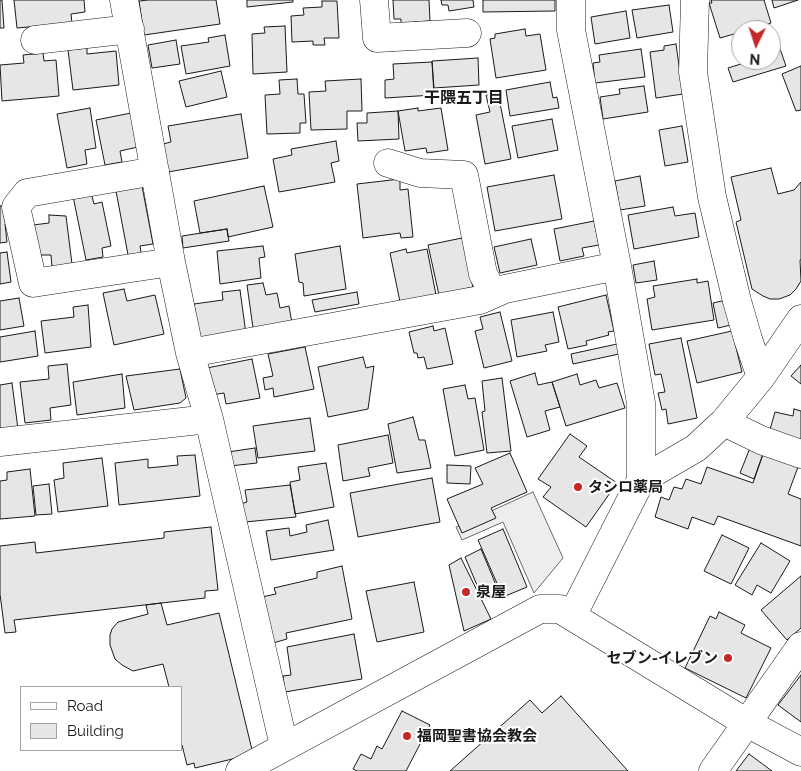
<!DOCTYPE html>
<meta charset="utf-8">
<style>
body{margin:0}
#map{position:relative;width:801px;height:771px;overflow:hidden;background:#fff;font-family:Raleway,sans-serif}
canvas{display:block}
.legend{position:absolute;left:20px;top:686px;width:162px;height:65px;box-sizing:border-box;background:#fff;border:1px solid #a3a3a3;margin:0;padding:6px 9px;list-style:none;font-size:15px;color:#1a1a1a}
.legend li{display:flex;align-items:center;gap:10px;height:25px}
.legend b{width:25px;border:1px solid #a3a3a3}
.north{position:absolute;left:731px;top:20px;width:50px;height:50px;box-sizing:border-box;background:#fff;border:1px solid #a3a3a3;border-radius:50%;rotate:184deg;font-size:14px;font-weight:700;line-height:20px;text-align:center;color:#1a1a1a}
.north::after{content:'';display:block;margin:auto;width:18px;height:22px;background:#c62828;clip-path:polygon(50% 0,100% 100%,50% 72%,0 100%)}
</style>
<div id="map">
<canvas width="801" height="771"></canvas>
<ul class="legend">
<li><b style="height:6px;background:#fff"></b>Road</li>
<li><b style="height:14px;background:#e6e6e6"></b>Building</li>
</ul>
<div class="north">N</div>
</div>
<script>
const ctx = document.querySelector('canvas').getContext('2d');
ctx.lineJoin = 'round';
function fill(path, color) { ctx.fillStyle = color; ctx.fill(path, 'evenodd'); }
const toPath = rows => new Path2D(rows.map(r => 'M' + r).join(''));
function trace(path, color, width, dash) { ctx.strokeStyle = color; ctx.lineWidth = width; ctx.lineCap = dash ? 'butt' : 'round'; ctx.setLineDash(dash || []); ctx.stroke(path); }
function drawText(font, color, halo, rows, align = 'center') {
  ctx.font = font + ' Raleway,"Noto Sans JP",sans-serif'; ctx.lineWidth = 4; ctx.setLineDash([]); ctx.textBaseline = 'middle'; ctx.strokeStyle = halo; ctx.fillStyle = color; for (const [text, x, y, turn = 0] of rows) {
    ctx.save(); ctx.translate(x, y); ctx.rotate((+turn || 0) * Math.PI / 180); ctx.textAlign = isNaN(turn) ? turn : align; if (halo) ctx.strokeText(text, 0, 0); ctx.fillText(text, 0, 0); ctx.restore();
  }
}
const parking = toPath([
 [533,492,563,558,534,593,503,522,462,540,456,527,533,492]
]);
const building = toPath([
 [0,0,2,0,4,28,0,28,0,0],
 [14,0,84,0,85,12,71,14,72,23,17,28,14,0],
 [148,0,216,0,220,24,144,35,139,1,148,0],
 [247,0,293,0,293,2,247,7,247,0],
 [393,0,429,0,430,21,414,22,414,25,401,26,401,19,394,19,393,0],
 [441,0,473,0,474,7,449,11,448,5,442,5,441,0],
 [483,0,555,0,555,11,483,12,483,0],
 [711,0,764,0,771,23,746,30,741,30,741,32,720,38,709,3,712,3,711,0],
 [772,0,798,0,774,8,772,0],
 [322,1,337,1,339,38,324,38,325,45,313,45,313,41,292,42,291,16,304,15,303,8,322,7,322,1],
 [669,5,673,32,637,38,632,10,669,5],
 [626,11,630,38,595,44,591,17,626,11],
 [285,26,287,72,253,74,252,34,265,33,264,27,285,26],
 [525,29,526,36,540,34,546,70,496,78,490,39,495,38,495,34,525,29],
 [225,35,230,66,186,74,181,46,209,42,208,38,225,35],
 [176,40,180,64,152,68,148,45,176,40],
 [778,43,786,66,733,82,728,68,741,64,737,50,741,49,741,60,771,60,771,45,778,43],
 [676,44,683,94,656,98,650,52,664,50,664,46,676,44],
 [87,48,87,54,116,51,119,85,73,90,68,50,87,48],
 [641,49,645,77,595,83,593,63,600,62,599,55,641,49],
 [43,53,44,61,56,60,59,96,2,101,0,65,24,63,23,55,43,53],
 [478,58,479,85,434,88,432,61,478,58],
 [432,62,434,95,385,98,385,80,394,79,393,64,432,62],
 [801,66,801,110,796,111,782,74,801,66],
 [221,71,227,97,186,107,179,81,221,71],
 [297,79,298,94,304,94,306,123,300,123,300,133,267,134,265,95,280,94,279,80,297,79],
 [361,79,362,111,347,111,347,129,311,130,309,92,326,91,325,81,361,79],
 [550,82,553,98,557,97,559,108,510,116,506,90,550,82],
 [644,86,648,112,603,119,600,97,620,94,619,89,644,86],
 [498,93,511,159,485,164,476,115,490,112,486,95,498,93],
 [90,108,96,148,85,150,87,164,67,168,57,114,90,108],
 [418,108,418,111,441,108,448,150,427,153,426,148,405,151,398,111,418,108],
 [398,111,399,139,358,141,357,123,367,123,367,113,398,111],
 [131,113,138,147,120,151,122,162,105,165,96,120,131,113],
 [241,114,248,158,168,172,163,144,171,142,168,126,241,114],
 [552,119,558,150,518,158,512,126,552,119],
 [682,126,688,162,665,166,659,130,682,126],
 [336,141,339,161,331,163,335,182,279,192,273,159,292,155,291,149,336,141],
 [771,168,778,194,794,190,801,182,801,260,800,260,801,281,796,289,790,295,779,299,770,299,763,296,752,289,736,222,741,220,731,177,771,168],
 [554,175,562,219,495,231,487,187,554,175],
 [640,176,645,206,620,210,615,181,640,176],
 [400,179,400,190,408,189,413,237,401,238,400,233,363,238,357,184,400,179],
 [142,186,153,244,140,246,142,258,129,260,116,191,142,186],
 [264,186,273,227,228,237,227,229,200,233,194,201,264,186],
 [91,192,94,204,102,202,111,246,102,248,103,257,86,260,73,196,91,192],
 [7,205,10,223,5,224,7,242,0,243,0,206,7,205],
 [673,207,675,216,695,213,699,237,634,249,628,215,673,207],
 [49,215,66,216,72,264,52,267,51,255,38,255,33,225,49,223,49,215],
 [594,221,599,245,582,248,584,256,560,261,554,229,594,221],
 [227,229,229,241,183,248,182,236,227,229],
 [462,238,473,287,439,295,428,245,462,238],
 [531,239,537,265,500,273,494,247,531,239],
 [263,246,265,257,259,258,261,278,220,284,217,251,263,246],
 [340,246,346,289,304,296,303,283,299,282,295,254,340,246],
 [406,249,407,253,427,249,436,295,400,302,390,253,406,249],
 [7,252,11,282,0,284,0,253,7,252],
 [654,261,657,280,636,283,633,265,654,261],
 [697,279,697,283,708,281,714,320,652,330,647,299,655,297,653,286,697,279],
 [263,283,266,295,277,293,280,308,289,306,293,329,253,328,247,285,263,283],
 [124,289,127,301,155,295,164,334,114,345,103,293,124,289],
 [240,290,246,334,199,340,194,304,223,300,222,292,240,290],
 [357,292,359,304,315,312,312,300,357,292],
 [606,295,614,331,608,332,609,335,586,341,587,345,568,349,558,307,606,295],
 [19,298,24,326,0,330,0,301,19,298],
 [726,300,731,325,718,328,713,303,726,300],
 [88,305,91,347,45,353,41,321,74,317,73,307,88,305],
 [500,312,512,361,484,368,475,331,483,329,480,317,500,312],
 [553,312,559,342,545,345,547,351,517,357,511,320,553,312],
 [433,326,434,331,445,328,453,364,427,369,424,357,418,358,417,353,414,353,409,332,433,326],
 [35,331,38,356,0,362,0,337,35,331],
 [732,331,742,372,697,383,687,341,732,331],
 [681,338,697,418,668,424,666,409,662,410,658,393,665,392,661,374,655,375,649,344,681,338],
 [617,344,619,354,573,364,571,354,617,344],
 [305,347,314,389,274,397,273,388,265,390,263,378,273,376,268,354,305,347],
 [363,357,366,368,374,366,368,409,328,417,318,367,363,357],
 [252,359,260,398,226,404,224,393,212,395,207,368,252,359],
 [67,364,71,405,50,408,51,420,25,423,20,382,49,379,48,366,67,364],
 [801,365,801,384,791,376,801,365],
 [180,369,186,398,180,403,134,410,126,376,180,369],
 [535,373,538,385,552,382,560,407,545,411,550,430,527,437,510,381,535,373],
 [122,374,125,408,77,415,73,382,122,374],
 [577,374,580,385,596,380,599,388,617,383,625,408,566,426,552,382,577,374],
 [502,378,511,451,487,453,482,412,485,411,482,381,502,378],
 [12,383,18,429,0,432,0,385,12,383],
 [465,385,468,399,475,398,484,450,455,456,443,389,465,385],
 [794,409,801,411,801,442,769,433,775,412,793,416,794,409],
 [413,417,419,440,425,440,431,468,397,473,388,424,413,417],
 [310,418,315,451,258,458,253,426,310,418],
 [570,434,587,446,579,457,617,483,586,527,543,497,551,487,538,479,570,434],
 [388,435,393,463,368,468,370,476,343,481,338,445,388,435],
 [255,448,257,463,230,466,228,452,255,448],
 [750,448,763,454,754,479,740,473,750,448],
 [510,453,527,492,491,508,496,518,462,533,447,499,483,484,475,468,510,453],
 [763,454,798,467,788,494,801,499,801,546,718,516,714,525,692,517,688,529,655,517,661,497,669,500,674,487,682,489,686,479,701,484,707,467,753,483,763,454],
 [195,455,200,496,119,505,115,463,148,459,148,468,178,465,177,456,195,455],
 [102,458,108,506,58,512,54,480,64,478,63,463,102,458],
 [326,463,334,507,295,514,290,482,300,480,298,467,326,463],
 [447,465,471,466,470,484,447,483,447,465],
 [30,469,35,516,0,519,0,481,7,480,7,472,30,469],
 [432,478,440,522,358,537,350,493,432,478],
 [49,484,52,514,36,515,33,486,49,484],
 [290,485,296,517,245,522,240,504,247,502,245,490,290,485],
 [328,520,334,550,271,560,266,531,289,528,290,536,307,532,306,525,328,520],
 [211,527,218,590,205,591,205,598,14,620,16,632,5,633,0,594,0,546,35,542,36,553,164,538,164,532,211,527],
 [503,529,527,587,503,597,478,540,503,529],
 [722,535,749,548,731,584,704,571,722,535],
 [761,543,790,561,771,593,757,585,752,595,735,585,761,543],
 [481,549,499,592,483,599,465,557,481,549],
 [461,558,491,619,464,631,449,565,461,558],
 [342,566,352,619,286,633,287,639,273,643,262,597,276,594,274,588,317,578,317,572,342,566],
 [801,576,801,628,787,640,761,610,801,576],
 [414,582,424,632,377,642,366,591,414,582],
 [161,603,167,625,219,613,253,754,195,768,194,763,187,765,182,745,181,746,181,687,169,687,163,664,133,671,122,665,115,659,110,645,110,635,112,629,118,622,148,614,146,605,161,603],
 [719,612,745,625,741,633,771,648,746,698,685,668,710,616,716,619,719,612],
 [354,634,362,679,285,692,283,676,291,675,287,647,354,634],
 [801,675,801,722,778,705,801,675],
 [561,696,628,771,450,771,530,700,542,713,561,696],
 [402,711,430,725,406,771,357,771,353,769,361,754,371,759,377,746,382,749,402,711],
 [749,754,772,771,736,771,749,754]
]);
const street = toPath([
 [124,0,171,262,190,353,209,419,284,746],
 [374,0,377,38,467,33],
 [571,0,571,30,617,266,641,403,641,480,572,616],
 [695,0,693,72,712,197,737,301,748,339,761,377],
 [35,40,130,29],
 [388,163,420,173,464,175,483,274,494,294],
 [155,171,27,193,16,207,33,283,171,262],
 [190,353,480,300,505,289,617,266],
 [724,422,761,440,801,454],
 [0,442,209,419],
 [641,480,696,448,724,422,761,377,801,319],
 [240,771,540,609,560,609,747,723,801,752],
 [713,771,801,646]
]);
const markers = [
 [578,487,5,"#c62828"],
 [466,592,5,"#c62828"],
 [728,658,5,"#c62828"],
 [407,736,5,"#c62828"]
];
const poiNames = [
 ["タシロ薬局",588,487],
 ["泉屋",476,592],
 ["セブン-イレブン",718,658,"right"],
 ["福岡聖書協会教会",417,736]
];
const neighbourhoodNames = [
 ["干隈五丁目",464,98]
];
fill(parking, '#ededed');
trace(parking, '#6a6a6a', 1);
fill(building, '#e6e6e6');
trace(building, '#1a1a1a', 1);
trace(street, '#1a1a1a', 29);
trace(street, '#fff', 28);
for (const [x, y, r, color] of markers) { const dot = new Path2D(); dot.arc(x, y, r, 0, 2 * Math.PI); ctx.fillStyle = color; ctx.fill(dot); trace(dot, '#fff', 2); }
drawText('bold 15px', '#1a1a1a', '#fff', poiNames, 'left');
drawText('bold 16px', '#1a1a1a', '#fff', neighbourhoodNames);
</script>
